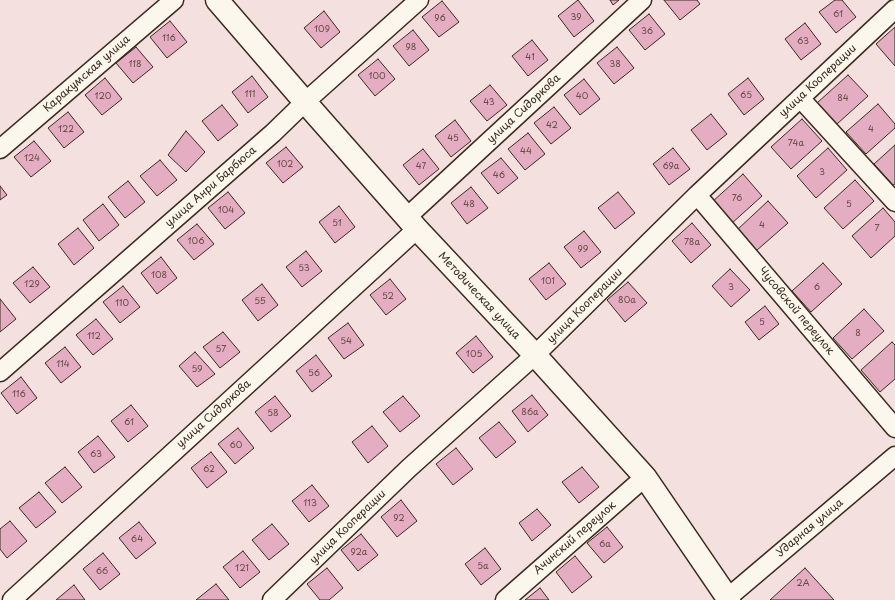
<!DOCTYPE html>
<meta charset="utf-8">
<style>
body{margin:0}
canvas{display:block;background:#f4e1df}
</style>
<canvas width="895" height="600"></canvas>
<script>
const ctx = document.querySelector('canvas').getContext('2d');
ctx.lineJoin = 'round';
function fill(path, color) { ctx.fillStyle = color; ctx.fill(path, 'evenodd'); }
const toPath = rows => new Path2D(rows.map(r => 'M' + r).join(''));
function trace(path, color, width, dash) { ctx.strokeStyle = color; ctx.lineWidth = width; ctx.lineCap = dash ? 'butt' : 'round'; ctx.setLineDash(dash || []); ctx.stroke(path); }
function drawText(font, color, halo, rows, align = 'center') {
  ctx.font = font + ' "Playpen Sans",sans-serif'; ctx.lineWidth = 3; ctx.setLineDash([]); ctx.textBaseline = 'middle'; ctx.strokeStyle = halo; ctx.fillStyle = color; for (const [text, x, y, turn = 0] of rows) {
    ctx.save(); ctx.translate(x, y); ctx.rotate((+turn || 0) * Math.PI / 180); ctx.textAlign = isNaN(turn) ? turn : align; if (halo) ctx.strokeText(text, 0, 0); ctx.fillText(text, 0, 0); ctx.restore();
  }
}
const building = toPath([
 [578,0,594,21,574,37,558,16,578,0],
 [610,0,619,0,613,5,610,0],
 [664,0,697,0,700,4,680,20,664,0],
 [835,0,842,0,856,17,836,33,819,12,835,0],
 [442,1,459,22,439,37,422,17,442,1],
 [324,11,340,32,321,48,304,28,324,11],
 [649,14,665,34,645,50,629,30,649,14],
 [170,21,187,42,167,58,150,37,170,21],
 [805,23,821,44,801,60,785,39,805,23],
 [895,27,895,66,876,44,895,27],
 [413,30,429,50,409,66,393,46,413,30],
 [532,40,548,60,528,76,512,56,532,40],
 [136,47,153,67,133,83,116,63,136,47],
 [617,47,634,68,614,84,597,63,617,47],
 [378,59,395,79,375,96,358,75,378,59],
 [848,75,868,96,837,124,817,103,848,75],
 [252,76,268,97,248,113,232,92,252,76],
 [105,78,122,99,102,115,85,95,105,78],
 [748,78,764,99,744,115,728,94,748,78],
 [584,79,600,99,580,115,564,95,584,79],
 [490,85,507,105,487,121,470,101,490,85],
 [878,104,895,124,895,128,866,154,846,132,878,104],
 [222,105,238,125,218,141,202,121,222,105],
 [554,107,571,128,551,144,534,123,554,107],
 [68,112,84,132,64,148,48,128,68,112],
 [711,114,727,134,707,150,691,130,711,114],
 [802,119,822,141,791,169,771,147,802,119],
 [455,120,471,141,451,157,435,136,455,120],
 [186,131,205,152,186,172,168,155,186,131],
 [528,133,545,154,525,170,508,149,528,133],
 [34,141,51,161,31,177,14,157,34,141],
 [895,145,895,184,893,185,874,164,895,145],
 [286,147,303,167,283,183,266,163,286,147],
 [673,148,690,169,669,185,653,164,673,148],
 [828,148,847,170,816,198,797,176,828,148],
 [423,149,439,169,419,185,403,165,423,149],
 [501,158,518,178,498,194,481,173,501,158],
 [160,160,177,180,157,196,140,176,160,160],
 [743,174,762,196,731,224,712,202,743,174],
 [855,180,874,201,843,229,824,208,855,180],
 [128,181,145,202,125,218,108,197,128,181],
 [0,186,7,195,0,200,0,186],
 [471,187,488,208,467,224,451,203,471,187],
 [228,192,245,213,225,229,208,208,228,192],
 [618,192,635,213,615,229,598,208,618,192],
 [768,201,788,223,756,251,737,230,768,201],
 [103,204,119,225,99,241,83,220,103,204],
 [339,206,355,227,335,243,319,222,339,206],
 [883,208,895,222,895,236,871,258,852,236,883,208],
 [692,223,711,245,691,263,672,241,692,223],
 [197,224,214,244,194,260,177,240,197,224],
 [78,228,94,248,74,265,58,244,78,228],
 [584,231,601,252,581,268,564,247,584,231],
 [306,251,322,271,302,287,286,267,306,251],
 [161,257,177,278,157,294,141,273,161,257],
 [549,263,566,284,546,300,529,279,549,263],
 [823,263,842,284,811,312,792,291,823,263],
 [33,267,50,287,30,303,13,283,33,267],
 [730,269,750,290,731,307,712,286,730,269],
 [390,279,406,299,386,315,370,295,390,279],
 [628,282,647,303,625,322,607,300,628,282],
 [262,284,278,305,258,321,242,300,262,284],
 [123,286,140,307,120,323,103,302,123,286],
 [0,299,16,319,0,332,0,299],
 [765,306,779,324,759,340,745,322,765,306],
 [864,309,884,331,852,359,833,338,864,309],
 [96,319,113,339,93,355,76,335,96,319],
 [348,323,364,345,344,359,328,338,348,323],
 [223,332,240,352,220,368,203,347,223,332],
 [476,336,493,357,473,373,456,353,476,336],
 [892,342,895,345,895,379,880,392,861,370,892,342],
 [65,347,81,367,61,383,45,363,65,347],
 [195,352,215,374,197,387,179,366,195,352],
 [316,355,332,376,312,392,296,371,316,355],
 [21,377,37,398,17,414,1,393,21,377],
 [532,395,548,415,528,432,512,411,532,395],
 [275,396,291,416,271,432,255,412,275,396],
 [403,396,420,416,400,432,383,412,403,396],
 [131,405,148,426,128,442,111,421,131,405],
 [499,422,516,442,496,458,479,438,499,422],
 [372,426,388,446,368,463,352,442,372,426],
 [238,428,254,448,235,464,218,444,238,428],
 [98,436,115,457,94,473,78,452,98,436],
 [456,448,473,469,453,485,436,464,456,448],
 [211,452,227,472,207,488,191,468,211,452],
 [65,467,82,487,62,503,45,483,65,467],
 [582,467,599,487,579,503,562,482,582,467],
 [312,485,329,506,309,522,292,501,312,485],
 [39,492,56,512,36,528,19,508,39,492],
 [401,500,417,521,397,537,381,517,401,500],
 [537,509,551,525,532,541,519,523,537,509],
 [10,521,27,541,7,558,0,549,0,529,10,521],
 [139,522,156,543,136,559,119,538,139,522],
 [272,524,289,544,269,560,252,540,272,524],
 [607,527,623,547,604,563,587,543,607,527],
 [361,534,378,555,358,571,341,550,361,534],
 [485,548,501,569,481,585,465,564,485,548],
 [243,551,260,572,240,588,223,567,243,551],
 [103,553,120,574,100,590,83,569,103,553],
 [575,556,592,577,572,593,556,572,575,556],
 [327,568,343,588,329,600,320,600,307,584,327,568],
 [805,568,834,600,770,600,805,568],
 [216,584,229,600,196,600,216,584],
 [74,585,85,600,56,600,74,585],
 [540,588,549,600,525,600,540,588]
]);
const street = toPath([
 [800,98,895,202],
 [0,149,174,0],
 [697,195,895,428],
 [406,218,642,0],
 [0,372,273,133,305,102,419,0],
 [12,600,417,229],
 [272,600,409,468,535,355,697,195,895,9],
 [505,600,645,477],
 [725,600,895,456]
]);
const secondary = toPath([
 [217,0,305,102,417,229,535,355,645,477,729,600]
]);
const numberNames = [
 ["61",838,15],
 ["39",576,18],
 ["96",440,19],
 ["109",322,30],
 ["36",647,32],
 ["116",169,39],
 ["63",803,42],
 ["98",411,48],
 ["41",530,58],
 ["118",135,65],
 ["38",615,65],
 ["100",377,77],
 ["111",250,95],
 ["65",746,96],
 ["120",103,97],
 ["40",582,97],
 ["84",843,99],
 ["43",489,103],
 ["42",552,126],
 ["122",66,130],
 ["4",871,130],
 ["45",453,139],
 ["74а",796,144],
 ["44",526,152],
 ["124",32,159],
 ["102",285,165],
 ["47",421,167],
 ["69а",671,167],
 ["3",822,173],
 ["46",499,176],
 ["76",737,199],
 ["48",469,205],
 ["5",849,205],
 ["104",226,211],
 ["51",337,224],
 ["4",762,226],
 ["7",877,229],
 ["106",196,242],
 ["78а",692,243],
 ["99",583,250],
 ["53",304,269],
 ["108",159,276],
 ["101",548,282],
 ["129",32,285],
 ["3",731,288],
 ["6",817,288],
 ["52",388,297],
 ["80а",627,301],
 ["55",260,302],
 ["110",122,304],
 ["5",762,323],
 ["8",858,334],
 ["112",94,337],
 ["54",346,342],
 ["57",221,350],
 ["105",474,355],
 ["114",63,365],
 ["59",197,370],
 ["56",314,374],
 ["116",19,395],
 ["86а",530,413],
 ["58",273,414],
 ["61",129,423],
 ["60",236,446],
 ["63",96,455],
 ["62",209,470],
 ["113",310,504],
 ["92",399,519],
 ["64",137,540],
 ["6а",605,545],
 ["92а",359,553],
 ["5а",483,567],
 ["121",242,569],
 ["66",102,572],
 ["2А",803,584]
];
const streetNames = [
 ["Каракумская улица",87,74,-41],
 ["улица Кооперации",818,81,-43],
 ["улица Сидоркова",524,109,-43],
 ["улица Анри Барбюса",211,187,-41],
 ["Методическая улица",479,296,47],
 ["улица Кооперации",585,306,-45],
 ["Чусовской переулок",796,311,50],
 ["улица Сидоркова",214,414,-42],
 ["улица Кооперации",348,527,-44],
 ["Ударная улица",810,528,-40],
 ["Ачинский переулок",575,538,-41]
];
fill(building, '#e5adc1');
trace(building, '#3b2a1e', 1);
trace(street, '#3b2a1e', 21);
trace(secondary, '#3b2a1e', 25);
trace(street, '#fbf7ec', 18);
trace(secondary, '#fbf7ec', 22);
drawText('9px', '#664b47', null, numberNames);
drawText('11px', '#3b2a1e', '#fbf7ec', streetNames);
</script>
